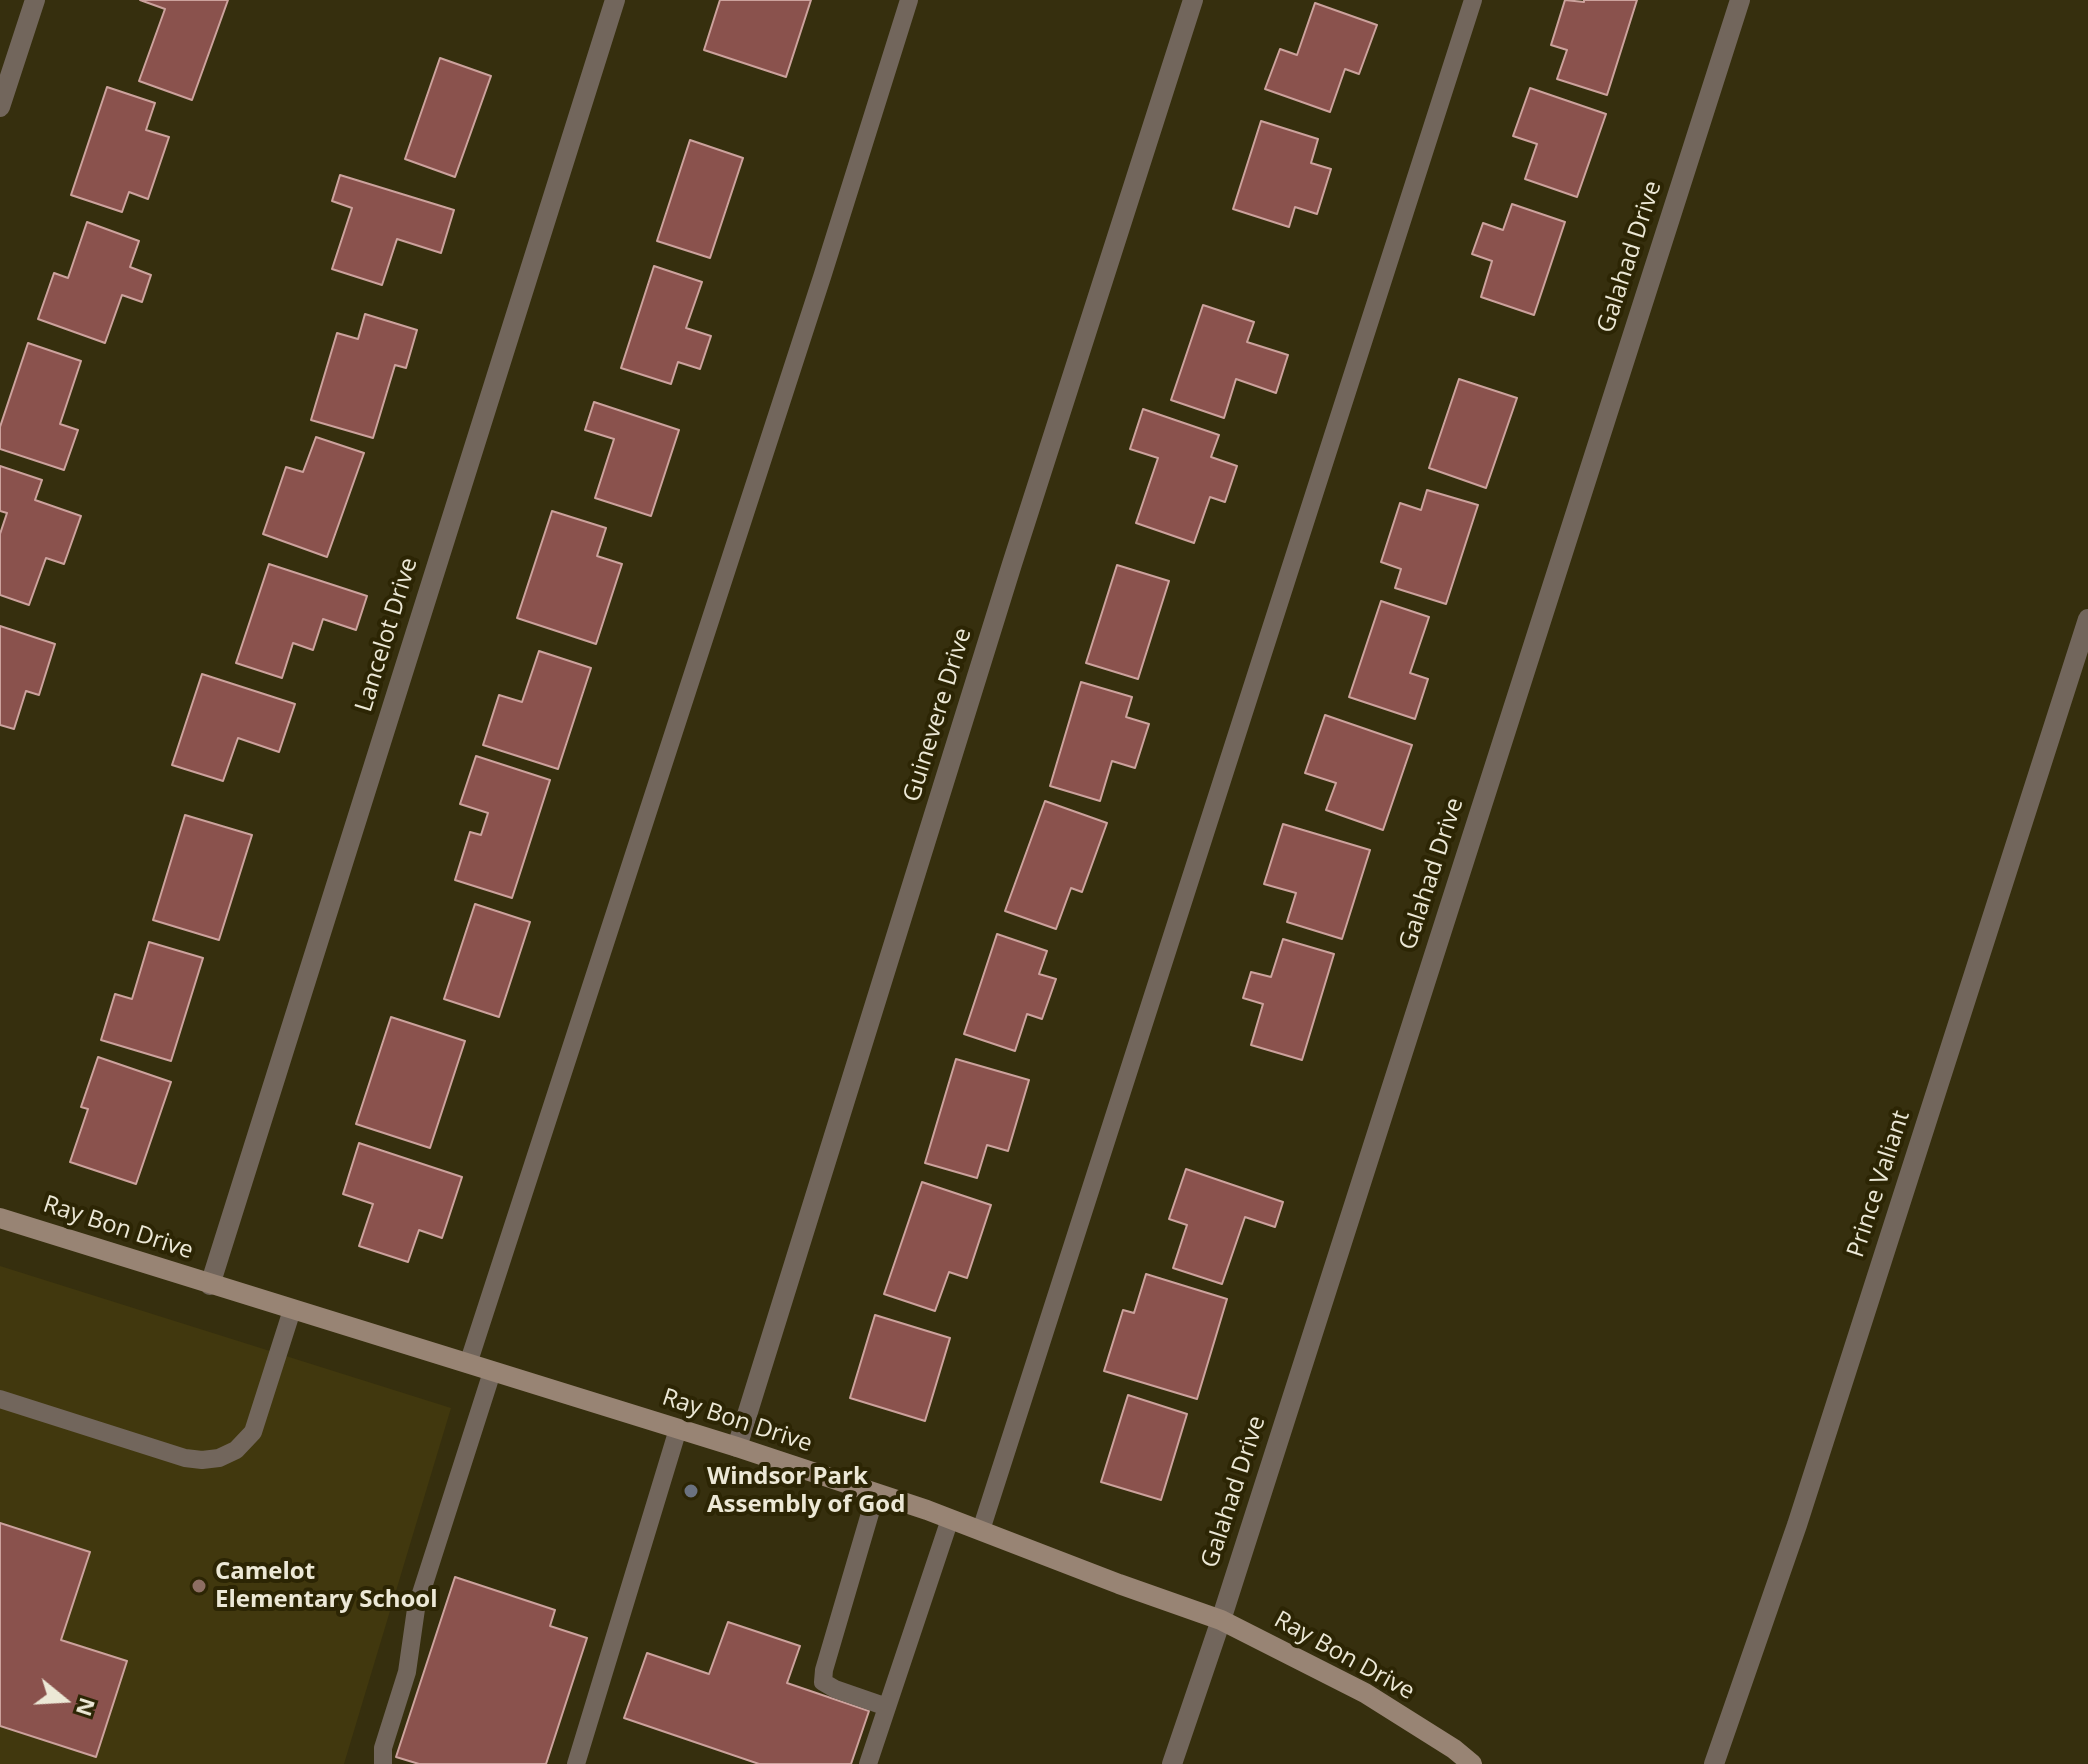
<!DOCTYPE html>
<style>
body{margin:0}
#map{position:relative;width:2088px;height:1764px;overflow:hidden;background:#362f0e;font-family:"Open Sans",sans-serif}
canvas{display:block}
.north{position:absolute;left:24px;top:1660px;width:80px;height:80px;-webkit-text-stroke:6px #2c2504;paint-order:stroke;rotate:108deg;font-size:22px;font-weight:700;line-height:32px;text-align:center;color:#ece8d6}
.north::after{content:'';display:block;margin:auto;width:28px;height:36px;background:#ece8d6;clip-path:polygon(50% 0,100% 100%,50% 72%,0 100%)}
</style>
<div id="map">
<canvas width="2088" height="1764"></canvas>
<div class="north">N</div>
</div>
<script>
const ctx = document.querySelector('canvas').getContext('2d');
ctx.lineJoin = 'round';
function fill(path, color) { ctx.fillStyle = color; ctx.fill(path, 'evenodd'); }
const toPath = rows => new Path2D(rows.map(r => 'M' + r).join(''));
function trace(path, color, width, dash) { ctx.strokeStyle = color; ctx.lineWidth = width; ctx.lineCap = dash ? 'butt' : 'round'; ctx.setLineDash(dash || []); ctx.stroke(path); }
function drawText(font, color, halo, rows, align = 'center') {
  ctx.font = font + ' "Open Sans",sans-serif'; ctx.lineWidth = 8; ctx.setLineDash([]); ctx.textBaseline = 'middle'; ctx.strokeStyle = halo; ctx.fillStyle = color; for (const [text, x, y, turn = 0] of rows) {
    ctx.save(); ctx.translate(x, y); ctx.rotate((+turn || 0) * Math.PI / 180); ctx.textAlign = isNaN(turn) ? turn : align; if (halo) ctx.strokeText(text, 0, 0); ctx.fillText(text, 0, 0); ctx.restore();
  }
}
const built = toPath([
 [0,1266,451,1408,344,1764,0,1764]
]);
const building = toPath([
 [140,0,228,0,192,100,139,81,165,9,140,0],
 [720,0,811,0,786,77,704,50,720,0],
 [1565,0,1584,2,1584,0,1637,0,1607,95,1557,79,1567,50,1551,45,1565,0],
 [1315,3,1377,25,1359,74,1345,69,1330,112,1265,89,1280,49,1297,55,1315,3],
 [440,58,491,76,455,177,405,159,440,58],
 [107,87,155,103,146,130,169,137,148,199,129,192,122,212,71,195,107,87],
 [1530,88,1606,114,1577,197,1525,179,1537,144,1513,136,1530,88],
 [1261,121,1318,139,1311,163,1331,169,1317,214,1295,207,1289,227,1233,209,1261,121],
 [690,140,743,158,710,258,657,241,690,140],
 [340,175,454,210,441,253,397,239,382,285,332,269,352,208,332,201,340,175],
 [1512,204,1565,222,1534,315,1481,297,1492,261,1472,254,1483,223,1503,230,1512,204],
 [87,222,139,241,130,267,151,275,142,302,122,295,105,343,38,319,54,273,68,278,87,222],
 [654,266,702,282,686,328,711,336,700,369,678,362,671,384,621,368,654,266],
 [1203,305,1254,322,1247,342,1288,355,1276,393,1236,379,1224,418,1171,400,1203,305],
 [365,314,417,330,406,368,395,365,373,438,311,420,337,333,358,339,365,314],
 [28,343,81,361,60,424,78,430,64,470,0,449,0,427,28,343],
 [1459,379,1517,398,1486,488,1429,468,1459,379],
 [594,402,679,430,651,516,595,498,614,439,585,430,594,402],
 [1143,409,1219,435,1211,457,1237,466,1225,502,1210,497,1194,543,1136,523,1158,458,1130,449,1143,409],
 [316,437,364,453,327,557,263,534,286,467,303,472,316,437],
 [0,466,42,480,35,500,81,516,64,564,46,558,29,605,0,595,0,534,7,513,0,511,0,466],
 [1427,490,1478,505,1446,604,1395,588,1401,569,1381,562,1400,503,1421,510,1427,490],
 [552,511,606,528,597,556,622,564,596,644,517,618,552,511],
 [269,564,367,596,356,630,323,619,313,650,293,643,282,678,236,663,269,564],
 [1117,565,1169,581,1138,679,1086,663,1117,565],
 [1381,601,1429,617,1410,673,1428,679,1415,719,1349,697,1381,601],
 [0,626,55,644,39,695,26,691,14,729,0,725,0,626],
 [539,651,591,668,558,769,483,745,499,695,522,702,539,651],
 [202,674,295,704,279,752,238,738,223,781,172,765,202,674],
 [1081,682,1132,697,1126,717,1149,724,1135,768,1112,761,1100,801,1050,786,1081,682],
 [1325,715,1412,745,1383,830,1326,810,1336,783,1305,773,1325,715],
 [476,756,550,780,512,898,455,880,470,832,481,835,488,813,460,804,476,756],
 [1045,801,1107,823,1082,892,1071,888,1056,929,1005,911,1045,801],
 [185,815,252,835,219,940,153,920,185,815],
 [1283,824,1370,850,1342,939,1287,922,1296,893,1264,884,1283,824],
 [475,904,530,922,499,1017,444,999,475,904],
 [997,934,1047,951,1039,974,1056,979,1042,1019,1027,1014,1015,1051,964,1034,997,934],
 [1283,939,1334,954,1302,1060,1251,1045,1263,1004,1243,998,1251,972,1271,977,1283,939],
 [149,942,203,958,171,1061,101,1040,115,994,132,999,149,942],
 [391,1017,465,1041,430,1148,356,1124,391,1017],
 [98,1057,171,1082,136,1184,70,1162,88,1109,81,1107,98,1057],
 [956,1059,1029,1080,1008,1151,987,1145,977,1178,925,1163,956,1059],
 [359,1143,462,1177,442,1238,419,1230,408,1262,359,1246,373,1204,343,1194,359,1143],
 [1186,1169,1283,1202,1275,1227,1245,1217,1222,1284,1173,1268,1187,1225,1169,1219,1186,1169],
 [922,1182,991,1205,967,1278,949,1272,935,1311,884,1294,922,1182],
 [1146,1274,1227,1299,1197,1399,1104,1371,1123,1310,1134,1313,1146,1274],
 [875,1315,950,1338,925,1421,850,1398,875,1315],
 [1128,1395,1187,1414,1161,1500,1101,1482,1128,1395],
 [0,1523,90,1552,61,1640,127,1661,96,1757,0,1726,0,1523],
 [455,1577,555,1610,550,1626,587,1638,546,1764,419,1764,396,1757,455,1577],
 [728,1622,800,1646,787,1683,869,1711,851,1764,759,1764,624,1718,647,1653,709,1674,728,1622]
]);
const lane = toPath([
 [468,1364,822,277,909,0],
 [0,1399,185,1458,202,1460,219,1458,236,1450,253,1432,292,1310],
 [876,1493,824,1670,823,1682,835,1689,887,1707],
 [981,1530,1473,0],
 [383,1764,383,1748,407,1672,416,1609,492,1372],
 [576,1764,678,1429],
 [868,1764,950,1519]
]);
const street = toPath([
 [0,107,35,0],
 [210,1285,615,0],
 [737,1447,1012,564,1193,0],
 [1172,1764,1221,1620,1740,0],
 [1714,1764,1797,1525,2088,619]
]);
const secondary = toPath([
 [0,1218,737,1447,927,1510,1119,1584,1221,1620,1365,1693,1454,1749,1472,1764]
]);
const markers = [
 [691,1491,8,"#6b7280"],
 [199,1586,8,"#8d6e63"]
];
const streetNames = [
 ["Galahad Drive",1630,257,-72],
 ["Lancelot Drive",387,635,-73],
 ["Guinevere Drive",938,715,-73],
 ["Galahad Drive",1432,874,-72],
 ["Prince Valiant",1879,1184,-72],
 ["Ray Bon Drive",118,1228,18],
 ["Ray Bon Drive",737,1421,18],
 ["Galahad Drive",1234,1492,-72],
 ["Ray Bon Drive",1344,1656,29]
];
const poiNames = [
 ["Windsor Park",707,1477],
 ["Assembly of God",707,1505],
 ["Camelot",215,1572],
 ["Elementary School",215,1600]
];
fill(built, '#41380e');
fill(building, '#8a524d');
trace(building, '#cca29d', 2);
trace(lane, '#72665c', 18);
trace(street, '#72665c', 20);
trace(secondary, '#988474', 20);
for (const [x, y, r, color] of markers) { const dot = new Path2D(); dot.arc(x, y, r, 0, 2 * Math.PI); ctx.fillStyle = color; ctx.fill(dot); trace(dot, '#2c2504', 3); }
drawText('24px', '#ece8d6', '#2c2504', streetNames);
drawText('bold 24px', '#ece8d6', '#2c2504', poiNames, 'left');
</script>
